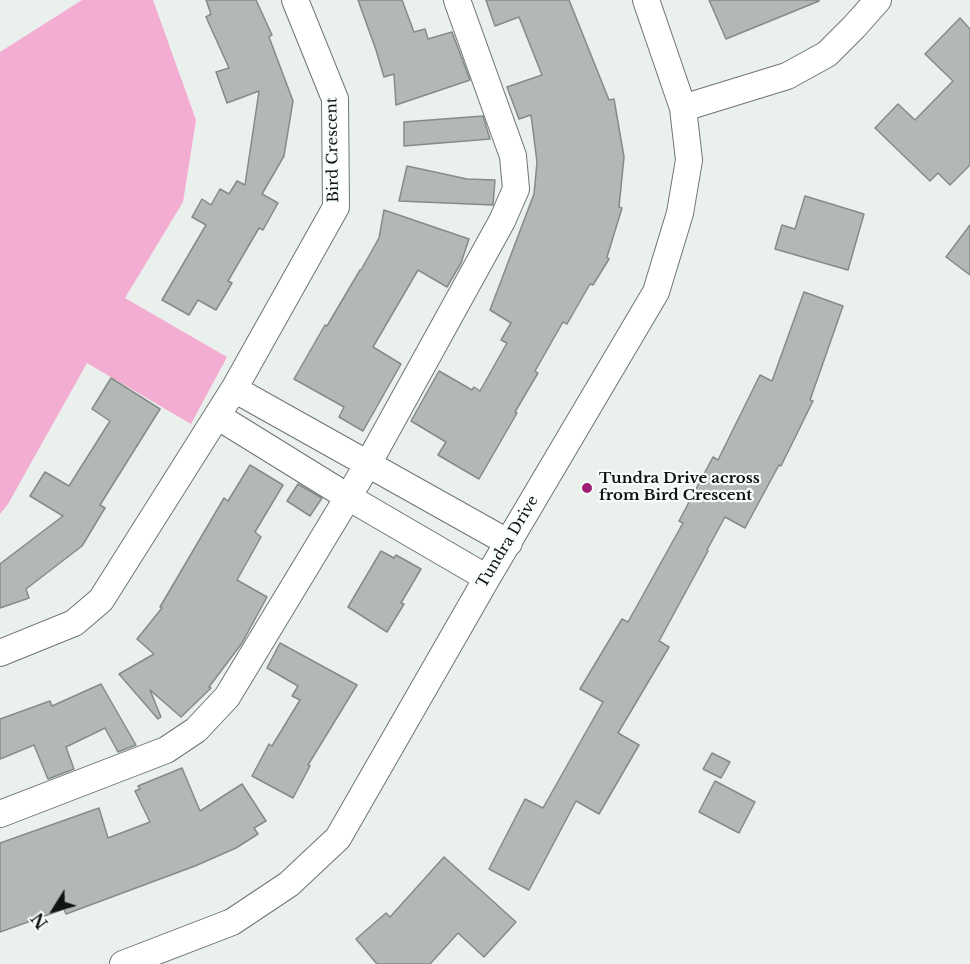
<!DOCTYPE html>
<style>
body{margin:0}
#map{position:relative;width:970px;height:964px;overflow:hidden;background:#eaf0ec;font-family:"Libre Baskerville",serif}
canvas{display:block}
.north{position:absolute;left:24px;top:880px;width:60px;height:60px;-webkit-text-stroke:4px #f7fefa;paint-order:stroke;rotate:233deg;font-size:16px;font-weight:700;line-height:24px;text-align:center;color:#121413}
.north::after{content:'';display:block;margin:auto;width:21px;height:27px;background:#121413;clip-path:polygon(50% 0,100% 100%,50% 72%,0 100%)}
</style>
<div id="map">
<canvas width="970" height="964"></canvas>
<div class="north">N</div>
</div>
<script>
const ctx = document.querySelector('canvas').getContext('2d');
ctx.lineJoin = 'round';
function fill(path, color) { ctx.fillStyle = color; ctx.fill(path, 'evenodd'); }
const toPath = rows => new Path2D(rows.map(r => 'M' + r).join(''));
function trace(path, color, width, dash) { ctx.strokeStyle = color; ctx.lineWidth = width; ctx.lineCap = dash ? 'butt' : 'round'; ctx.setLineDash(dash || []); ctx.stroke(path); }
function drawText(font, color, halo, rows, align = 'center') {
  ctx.font = font + ' "Libre Baskerville",serif'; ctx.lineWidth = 4.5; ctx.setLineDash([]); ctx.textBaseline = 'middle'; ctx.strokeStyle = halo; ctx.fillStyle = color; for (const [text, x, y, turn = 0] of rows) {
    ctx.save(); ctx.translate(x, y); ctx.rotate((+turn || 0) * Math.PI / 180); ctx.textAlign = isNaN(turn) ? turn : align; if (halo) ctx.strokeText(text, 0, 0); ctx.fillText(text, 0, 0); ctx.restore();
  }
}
const green = toPath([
 [82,0,153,0,196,120,183,202,125,298,227,357,191,424,87,363,8,504,0,514,0,52]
]);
const building = toPath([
 [206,0,256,0,272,35,269,37,293,101,284,156,262,194,278,203,263,230,259,228,228,281,232,283,216,310,198,300,189,315,162,300,206,225,192,217,202,199,211,205,220,189,229,194,237,181,245,185,259,91,227,103,216,72,229,68,206,17,211,14,206,0],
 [358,0,402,0,414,32,425,29,428,39,452,32,470,80,396,105,394,74,384,77,376,50,358,0],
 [486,0,569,0,609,100,614,99,624,157,619,207,622,208,607,257,609,259,593,285,590,284,567,324,563,322,535,371,538,373,515,412,517,413,479,479,438,455,446,442,411,421,439,371,472,390,474,387,480,391,507,343,501,340,511,323,490,310,534,194,537,162,531,115,519,119,507,87,542,75,519,17,495,26,486,0],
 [709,0,819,0,819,1,726,39,709,0],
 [960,18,970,29,970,165,950,185,938,173,930,181,875,128,898,104,915,120,953,81,925,54,960,18],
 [483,116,490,139,404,146,404,122,483,116],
 [407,166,467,179,495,180,493,205,399,201,407,166],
 [805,196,864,214,848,270,775,249,782,225,795,229,805,196],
 [384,210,469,239,461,263,447,287,418,270,373,347,401,364,363,431,339,417,344,407,294,379,325,325,327,326,360,270,361,270,379,238,384,210],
 [970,225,970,275,946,257,970,225],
 [804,292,843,306,810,400,813,401,781,466,779,465,745,528,725,517,707,550,708,551,659,641,669,647,618,733,639,745,599,814,576,801,529,890,489,869,525,799,543,808,603,702,580,689,622,619,628,622,683,523,679,521,713,457,718,460,760,375,772,381,804,292],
 [111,378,160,409,100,505,105,508,82,546,26,589,29,598,0,608,0,564,63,516,30,496,45,472,69,486,110,421,92,409,111,378],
 [250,465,283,485,255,532,261,537,237,580,267,597,242,643,209,687,211,688,181,717,150,690,161,717,158,719,119,674,154,654,137,639,162,608,160,607,224,498,228,501,250,465],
 [298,484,322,498,310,516,287,501,298,484],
 [381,551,394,558,396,555,421,569,401,603,404,604,387,632,348,607,381,551],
 [280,643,357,685,308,765,310,766,293,798,252,776,269,744,272,746,300,700,292,696,298,686,267,668,280,643],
 [101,684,136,745,118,752,105,728,66,747,74,769,48,779,34,745,0,759,0,719,50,701,52,706,101,684],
 [712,753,730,762,721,778,703,769,712,753],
 [182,768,200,811,242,784,266,821,254,828,258,834,236,848,195,866,66,914,64,909,0,932,0,843,99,808,108,838,150,822,135,791,140,789,138,786,182,768],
 [715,781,755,802,739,833,699,812,715,781],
 [444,857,516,922,484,957,458,933,430,964,377,964,356,939,386,913,390,917,444,857]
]);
const minor = toPath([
 [683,108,787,76,827,54,854,27,878,0],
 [234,389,509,543],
 [217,416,348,497,487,578],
 [0,653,74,623,101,600,234,389,336,207,335,99,295,0],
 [0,814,166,750,196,730,227,697,368,464,502,221,516,189,513,156,457,0],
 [123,964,232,922,289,884,338,838,487,578,656,292,680,213,689,160,683,108,646,0]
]);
const markers = [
 [587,488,6,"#9e1f72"]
];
const streetNames = [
 ["Bird Crescent",333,150,-91],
 ["Tundra Drive",508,542,-59]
];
const poiNames = [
 ["Tundra Drive across",599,479],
 ["from Bird Crescent",599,496]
];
fill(green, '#f3acd2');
fill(building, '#b2b8b5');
trace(building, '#858b87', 1.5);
trace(minor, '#6f7471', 28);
trace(minor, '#fff', 26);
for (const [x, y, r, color] of markers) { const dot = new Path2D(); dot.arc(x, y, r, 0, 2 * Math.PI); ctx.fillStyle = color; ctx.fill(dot); trace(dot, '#f7fefa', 2); }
drawText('15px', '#121413', '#f7fefa', streetNames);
drawText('bold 15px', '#121413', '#f7fefa', poiNames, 'left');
</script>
